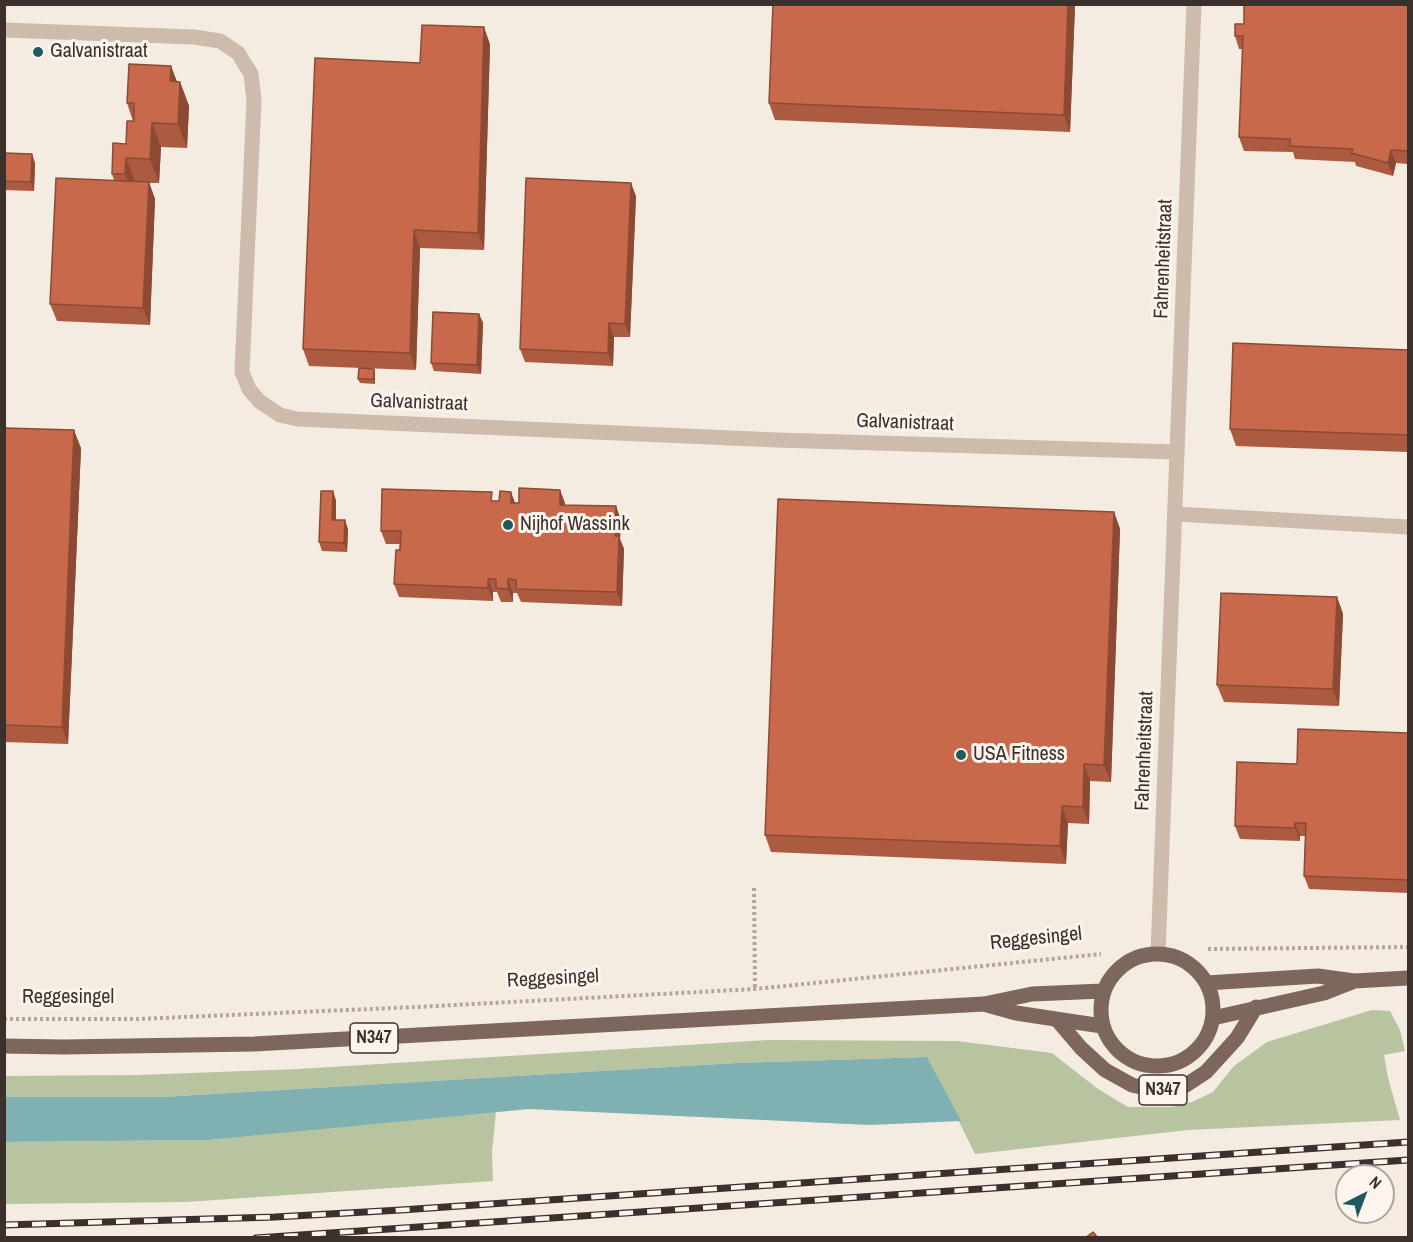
<!DOCTYPE html>
<style>
body{margin:0}
#map{position:relative;width:1413px;height:1242px;overflow:hidden;background:#f4ebe1;font-family:"Archivo Narrow",sans-serif}
canvas{display:block}
.frame{position:absolute;inset:0;border:6px solid #3b302b;pointer-events:none}
.north{position:absolute;left:1335px;top:1164px;width:60px;height:60px;box-sizing:border-box;background:#fbf5ee;border:2px solid #aea6a0;border-radius:50%;rotate:42deg;font-size:16px;font-weight:700;line-height:24px;text-align:center;color:#3b302b}
.north::after{content:'';display:block;margin:auto;width:21px;height:27px;background:#1f5a5e;clip-path:polygon(50% 0,100% 100%,50% 72%,0 100%)}
</style>
<div id="map">
<canvas width="1413" height="1242"></canvas>
<div class="frame"></div>
<div class="north">N</div>
</div>
<script>
const ctx = document.querySelector('canvas').getContext('2d');
ctx.lineJoin = 'round';
function fill(path, color) { ctx.fillStyle = color; ctx.fill(path, 'evenodd'); }
const toPath = rows => new Path2D(rows.map(r => 'M' + r).join(''));
function trace(path, color, width, dash) { ctx.strokeStyle = color; ctx.lineWidth = width; ctx.lineCap = dash ? 'butt' : 'round'; ctx.setLineDash(dash || []); ctx.stroke(path); }
function drawText(font, color, halo, rows, align = 'center') {
  ctx.font = font + ' "Archivo Narrow",sans-serif'; ctx.lineWidth = 6; ctx.setLineDash([]); ctx.textBaseline = 'middle'; ctx.strokeStyle = halo; ctx.fillStyle = color; for (const [text, x, y, turn = 0] of rows) {
    ctx.save(); ctx.translate(x, y); ctx.rotate((+turn || 0) * Math.PI / 180); ctx.textAlign = isNaN(turn) ? turn : align; if (halo) ctx.strokeText(text, 0, 0); ctx.fillText(text, 0, 0); ctx.restore();
  }
}
const green = toPath([
 [1372,1010,1390,1011,1400,1030,1405,1051,1384,1055,1388,1078,1400,1120,1188,1130,975,1154,927,1057,736,1063,162,1097,5,1097,5,1076,138,1075,298,1069,768,1040,957,1041,1052,1053,1098,1089,1128,1107,1172,1107,1192,1102,1213,1092,1234,1066,1267,1042],
 [496,1111,492,1152,493,1181,186,1202,5,1204,4,1142,209,1140]
]);
const water = toPath([
 [927,1057,961,1121,870,1125,529,1109,209,1140,5,1142,5,1097,162,1097,736,1063]
]);
const path = toPath([
 [754,888,755,989],
 [1208,949,1408,947],
 [4,1019,137,1019,417,1007,755,989,1101,954]
]);
const minor = toPath([
 [4,30,194,37,220,41,238,53,251,74,254,100,242,372,249,389,259,401,280,415,297,419,777,440,1177,452],
 [1175,514,1408,527],
 [1158,953,1194,4]
]);
const major = toPath([
 '1101 1010a56 56 0 1 1 112 0a56 56 0 1 1-112 0Z',
 [1206,983,1318,976,1354,981,1408,978],
 [987,1005,1016,1013,1102,1026],
 [1213,1018,1324,993,1352,982],
 [1058,1021,1081,1048,1105,1070,1132,1085,1158,1091,1186,1085,1206,1072,1237,1038,1256,1007],
 [4,1046,63,1047,254,1044,984,1004,1032,994,1103,991]
]);
const rail = toPath([
 [4,1225,275,1217,401,1210,1408,1142],
 [256,1238,1408,1160]
]);
const wall = toPath([
 [773,4,1075,4,1070,132,775,120,769,103],
 [1408,4,1408,164,1396,163,1393,176,1356,166,1355,162,1295,159,1293,152,1244,151,1239,137,1243,49,1239,49,1235,36,1244,24],
 [490,44,484,250,420,248,416,370,309,366,303,349,420,63],
 [171,66,177,82,180,82,189,106,187,148,161,147,159,183,149,183,155,199,150,325,57,321,50,304,114,180,112,174,126,144,133,121,127,103],
 [4,153,35,163,34,191,4,190],
 [636,196,630,337,614,337,613,366,525,362,520,349],
 [479,314,483,323,481,374,434,371,431,363],
 [1408,350,1408,452,1236,446,1230,429],
 [375,373,375,384,360,383,358,379],
 [4,428,81,448,68,744,4,742],
 [560,490,565,505,621,520,620,539,624,549,622,606,521,602,517,593,513,593,513,602,501,602,497,592,493,592,493,601,399,597,394,584,400,544,386,544,381,531,495,501,519,503],
 [336,500,336,520,348,529,347,552,322,551,319,542],
 [1114,512,1120,529,1111,782,1090,781,1089,824,1068,823,1066,864,771,852,765,835],
 [1337,597,1343,614,1339,706,1224,702,1217,685],
 [1408,733,1408,893,1309,889,1304,876,1305,836,1300,836,1300,841,1240,839,1235,826,1297,764]
]);
const shadedWall = toPath([
 [1068,4,1075,4,1075,6,1070,132,1064,115],
 [484,27,490,44,484,250,478,233],
 [171,66,180,90,180,82,189,106,187,148,178,124,170,81],
 [152,123,161,147,159,183,150,159],
 [1391,150,1396,163,1393,176,1388,163],
 [32,154,35,163,34,191,31,182],
 [126,158,135,182,134,198,125,174],
 [149,182,155,199,150,325,143,308],
 [631,183,636,196,630,337,625,324],
 [414,230,420,248,416,370,410,353],
 [479,314,483,323,481,374,477,365],
 [609,323,614,337,613,366,608,353],
 [374,369,375,373,375,384,374,379],
 [74,430,81,448,68,744,62,727],
 [560,490,565,503,564,518,560,505],
 [333,491,336,500,336,529,332,520],
 [511,492,516,505,511,503],
 [616,506,621,520,620,539,624,549,622,606,617,592,615,536],
 [1114,512,1120,529,1111,782,1104,765],
 [345,520,348,529,347,552,344,543],
 [488,579,493,592,493,601,488,588],
 [508,579,513,593,513,602,508,589],
 [1337,597,1343,614,1339,706,1333,689],
 [1084,764,1090,781,1089,824,1083,807],
 [1062,806,1068,823,1066,864,1060,846],
 [1295,823,1300,836,1300,841,1295,828]
]);
const building = toPath([
 [773,4,1068,4,1064,115,769,103,773,4],
 [1244,4,1408,4,1408,151,1391,150,1388,163,1351,153,1353,149,1290,146,1290,139,1239,137,1243,36,1235,36,1235,24,1244,24,1244,4],
 [422,25,484,27,478,233,414,230,410,353,303,349,315,58,420,63,422,25],
 [129,64,171,66,170,81,180,82,178,124,152,123,150,159,126,158,125,174,112,174,113,143,126,144,127,121,134,121,134,103,127,103,129,64],
 [4,153,32,154,31,182,4,181,4,153],
 [56,178,149,182,143,308,50,304,56,178],
 [526,178,631,183,625,324,609,323,608,353,520,349,526,178],
 [433,312,479,314,477,365,431,363,433,312],
 [1233,343,1408,350,1408,435,1230,429,1233,343],
 [359,368,374,369,374,379,358,379,359,368],
 [4,428,74,430,62,727,4,725,4,428],
 [519,488,560,490,560,505,616,506,615,536,619,536,617,592,516,589,516,580,508,579,508,589,496,588,496,579,488,579,488,588,394,584,396,550,400,550,401,531,381,531,382,489,492,492,491,501,499,501,500,491,511,492,511,503,519,503,519,488],
 [321,491,333,491,332,520,345,520,344,543,319,542,321,491],
 [778,499,1114,512,1104,765,1084,764,1083,807,1062,806,1060,846,765,835,778,499],
 [1221,593,1337,597,1333,689,1217,685,1221,593],
 [1298,729,1408,733,1408,880,1304,876,1306,823,1295,823,1295,828,1235,826,1237,762,1297,764,1298,729],
 [1093,1232,1098,1238,1085,1238,1093,1232]
]);
const markers = [
 [38,52,6,"#1f5a5e"],
 [508,525,6,"#1f5a5e"],
 [961,755,6,"#1f5a5e"]
];
const shields = [
 [374,1038,48],
 [1163,1090,48]
];
const shieldNames = [
 ["N347",374,1038],
 ["N347",1163,1090]
];
const poiNames = [
 ["Galvanistraat",50,52],
 ["Nijhof Wassink",520,525],
 ["USA Fitness",973,755]
];
const streetNames = [
 ["Fahrenheitstraat",1164,259,-88],
 ["Galvanistraat",419,403,2],
 ["Galvanistraat",905,423,2],
 ["Fahrenheitstraat",1145,751,-88],
 ["Reggesingel",1036,939,-6],
 ["Reggesingel",553,979,-3],
 ["Reggesingel",68,998]
];
fill(green, '#b8c4a0');
fill(water, '#7fb0b2');
trace(path, '#b9a596', 4, [3, 3]);
trace(minor, '#cdbbac', 15);
trace(major, '#7d675c', 15);
trace(rail, '#3b302b', 7);
trace(rail, '#fbf5ee', 4.5, [14]);
fill(wall, '#ac5a40');
fill(shadedWall, '#8c4a34');
fill(building, '#c8694b');
trace(building, '#8c4a34', 1.5);
for (const [x, y, r, color] of markers) { const dot = new Path2D(); dot.arc(x, y, r, 0, 2 * Math.PI); ctx.fillStyle = color; ctx.fill(dot); trace(dot, '#fbf5ee', 2); }
for (const [x, y, w] of shields) { const box = new Path2D(); box.roundRect(x - w / 2, y - 15, w, 30, 4.5); ctx.fillStyle = '#fbf5ee'; ctx.fill(box); trace(box, '#3b302b', 1.5); }
drawText('bold 18px', '#3b302b', null, shieldNames);
drawText('20px', '#3b302b', '#fbf5ee', poiNames, 'left');
drawText('20px', '#3b302b', '#fbf5ee', streetNames);
</script>
